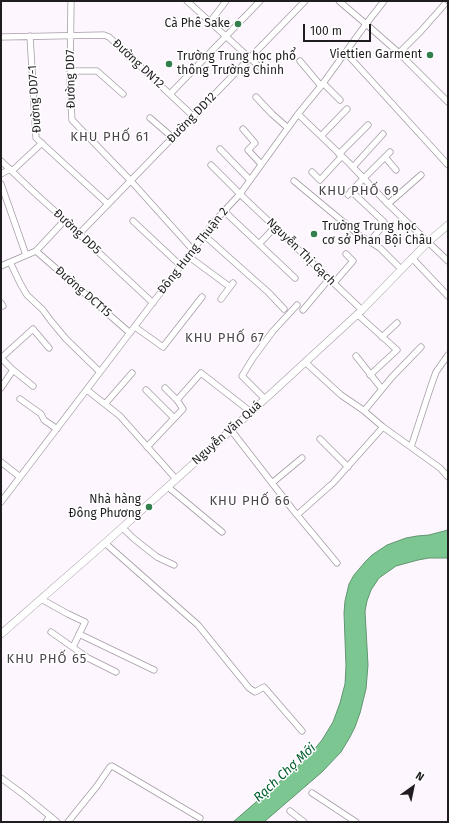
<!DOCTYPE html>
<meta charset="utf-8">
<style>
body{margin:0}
#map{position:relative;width:449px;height:823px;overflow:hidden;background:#fef6ff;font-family:"Fira Sans",sans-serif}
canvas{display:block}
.frame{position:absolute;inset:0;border:2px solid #201d20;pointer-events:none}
.north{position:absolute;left:393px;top:767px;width:40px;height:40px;-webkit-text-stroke:3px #fff;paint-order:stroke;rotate:33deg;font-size:11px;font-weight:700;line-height:16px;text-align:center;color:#201d20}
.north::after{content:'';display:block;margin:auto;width:14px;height:18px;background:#201d20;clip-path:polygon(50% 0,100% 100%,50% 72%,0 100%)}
.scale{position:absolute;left:303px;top:24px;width:68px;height:18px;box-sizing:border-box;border:2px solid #201d20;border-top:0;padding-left:5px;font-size:12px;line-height:14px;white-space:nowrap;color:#201d20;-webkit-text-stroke:3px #fff;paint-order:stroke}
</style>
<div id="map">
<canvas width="449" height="823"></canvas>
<div class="frame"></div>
<div class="north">N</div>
<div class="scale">100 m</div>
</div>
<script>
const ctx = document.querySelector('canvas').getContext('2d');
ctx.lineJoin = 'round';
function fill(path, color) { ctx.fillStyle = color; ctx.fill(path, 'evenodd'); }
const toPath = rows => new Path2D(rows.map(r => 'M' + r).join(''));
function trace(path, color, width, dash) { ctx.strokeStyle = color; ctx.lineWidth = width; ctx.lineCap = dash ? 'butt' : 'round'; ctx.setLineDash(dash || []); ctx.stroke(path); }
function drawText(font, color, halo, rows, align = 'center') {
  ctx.font = font + ' "Fira Sans",sans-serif'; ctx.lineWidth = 3; ctx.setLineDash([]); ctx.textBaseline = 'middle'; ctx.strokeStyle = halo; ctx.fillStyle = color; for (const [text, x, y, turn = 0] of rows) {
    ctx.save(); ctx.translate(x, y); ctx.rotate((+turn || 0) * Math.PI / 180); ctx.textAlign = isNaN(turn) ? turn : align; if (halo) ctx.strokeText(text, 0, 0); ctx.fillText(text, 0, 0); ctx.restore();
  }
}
const water = toPath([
 [448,530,448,558,429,558,418,560,396,566,379,578,371,590,367,601,365,611,368,665,366,689,360,713,355,727,350,737,341,752,322,772,264,822,233,822,308,757,322,740,333,722,340,703,345,684,346,666,344,613,345,601,349,584,354,575,365,562,372,555,387,545,406,538,417,536,429,535,448,530]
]);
const minor = toPath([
 [71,1,70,87,72,120,131,181,193,250],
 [187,1,264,71],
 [339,1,366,24,399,53,448,102],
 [210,22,226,1],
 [30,36,36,138,108,204],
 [1,37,104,35,109,37,193,116],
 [346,53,448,165],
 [399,53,421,31,444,5],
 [300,61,321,86],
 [70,71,97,71,123,94],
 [323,83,340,100],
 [170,94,260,1],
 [256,97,272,114,288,128],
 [298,114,349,163,388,204,448,261],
 [150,118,172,137],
 [243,129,255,143,248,150,261,164],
 [321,136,347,109],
 [220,149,250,180],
 [339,154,368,125],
 [385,157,396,170],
 [1,161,38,196,65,220,79,234,153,303],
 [211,165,240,194,362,310],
 [353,167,383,134],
 [12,171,42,143],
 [312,172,320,180,342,156],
 [1,174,10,169],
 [294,181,359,235,380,248,401,269],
 [1,184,26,255],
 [351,191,384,222,382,227,370,241],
 [348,195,357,185,390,152],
 [388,204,421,175],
 [224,211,295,278],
 [133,221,181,266],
 [79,234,305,1],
 [204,235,242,269,268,292,284,309],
 [259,244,275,227],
 [36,251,130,333],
 [188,256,230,287],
 [412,258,448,296],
 [10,262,20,283,27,295,43,310,51,321,66,339,100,372],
 [1,266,36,251,65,220],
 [334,283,353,261,346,254],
 [221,299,233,283],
 [1,303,3,306],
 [303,310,329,279],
 [357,314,397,350,370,375],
 [135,327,163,347,202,297],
 [382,337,397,323],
 [356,356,382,389],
 [305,362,341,395,363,410,383,427,440,468,448,477],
 [33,386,13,370,1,358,33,329,49,348],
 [1,388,13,370],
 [165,388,177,400],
 [87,390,120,416,176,479],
 [146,390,174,418],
 [20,399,41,414,44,420,57,429],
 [265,399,242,376,253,358,273,331,297,305],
 [105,404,132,373],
 [364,411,392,377,421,347],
 [231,430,293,510,337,563],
 [320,439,348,467],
 [147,447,183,409,177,400,201,373,251,412],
 [411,447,431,386,436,372,448,355],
 [1,462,20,477],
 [272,483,302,458],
 [168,487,222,532],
 [1,502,215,221,240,194,298,114,321,86,366,24,384,1],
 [297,515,333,483,383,427],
 [123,528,133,538,157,557,174,565],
 [105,543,198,625,249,688,255,692,264,687,302,731],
 [41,599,68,614,85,622,73,647],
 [51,632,88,658,116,672],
 [79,634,154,670],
 [1,778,24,795,57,822],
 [312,793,356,822],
 [290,811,304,822],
 [46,822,50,816],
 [68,822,97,786,110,767,112,766,200,818]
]);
const major = toPath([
 [1,634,105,543,251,412,362,310,428,242,448,225]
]);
const markers = [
 [238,24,4,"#347f4e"],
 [430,55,4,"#347f4e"],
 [169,64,4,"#347f4e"],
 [314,234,4,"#347f4e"],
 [149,507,4,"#347f4e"]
];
const poiNames = [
 ["Cà Phê Sake",230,24],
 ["Viettien Garment",422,55],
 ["Trường Trung học phổ",177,57,"left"],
 ["thông Trường Chinh",177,71,"left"],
 ["Trường Trung học",322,227,"left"],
 ["cơ sở Phan Bội Châu",322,241,"left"],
 ["Nhà hàng",141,500],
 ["Đông Phương",141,514]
];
const streetNames = [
 ["Đường DN12",138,64,43],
 ["Đường DD7",71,79,-91],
 ["Đường DD7-1",35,99,-94],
 ["Đường DD12",192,118,-46],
 ["Đường DD5",77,232,43],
 ["Đông Hưng Thuận 2",193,251,-52],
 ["Nguyễn Thị Gạch",301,252,44],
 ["Đường DCT15",83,292,41],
 ["Nguyễn Văn Quá",227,433,-42]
];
const neighbourhoodNames = [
 ["KHU PHỐ 61",110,137],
 ["KHU PHỐ 69",359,191],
 ["KHU PHỐ 67",225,338],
 ["KHU PHỐ 66",250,501],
 ["KHU PHỐ 65",47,659]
];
const waterNames = [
 ["Rạch Chợ Mới",285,773,-43]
];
fill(water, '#7cc791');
trace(water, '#60946f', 1);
trace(minor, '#a49ca4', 7);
trace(major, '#a49ca4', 8);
trace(minor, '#fff', 5.5);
trace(major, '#fff', 7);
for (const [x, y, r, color] of markers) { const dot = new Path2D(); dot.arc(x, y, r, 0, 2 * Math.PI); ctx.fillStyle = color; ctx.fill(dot); trace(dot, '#fff', 1.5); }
drawText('12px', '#201d20', '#fff', poiNames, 'right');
drawText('12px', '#201d20', '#fff', streetNames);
ctx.letterSpacing = '1px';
drawText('13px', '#4b444b', '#fff', neighbourhoodNames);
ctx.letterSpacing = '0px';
drawText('italic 13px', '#005d2d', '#fff', waterNames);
</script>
